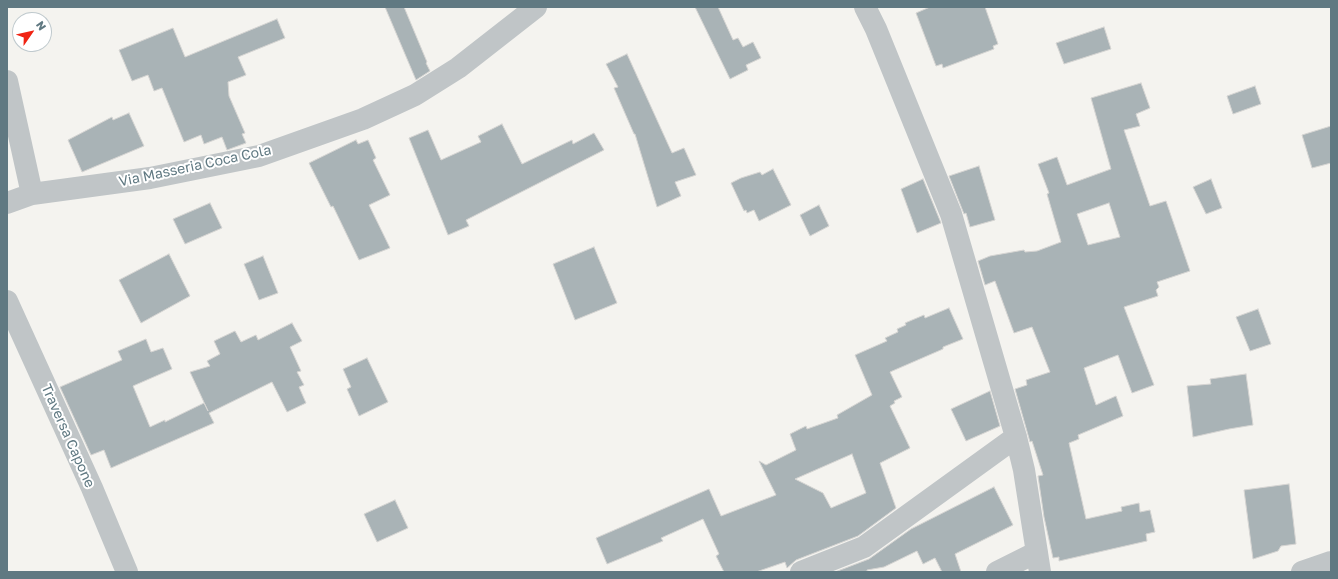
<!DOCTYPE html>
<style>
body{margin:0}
#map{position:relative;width:1338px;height:579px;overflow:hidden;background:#f4f3ef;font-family:"Golos Text",sans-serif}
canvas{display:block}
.frame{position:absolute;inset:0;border:8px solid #607982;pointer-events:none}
.north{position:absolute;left:12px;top:12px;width:40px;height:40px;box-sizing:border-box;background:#fff;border:1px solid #bfc9cd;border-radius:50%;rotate:56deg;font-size:11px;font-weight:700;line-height:16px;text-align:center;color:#607982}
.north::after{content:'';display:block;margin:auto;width:14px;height:18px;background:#f02313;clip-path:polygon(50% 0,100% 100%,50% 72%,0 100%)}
</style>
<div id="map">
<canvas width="1338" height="579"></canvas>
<div class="frame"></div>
<div class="north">N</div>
</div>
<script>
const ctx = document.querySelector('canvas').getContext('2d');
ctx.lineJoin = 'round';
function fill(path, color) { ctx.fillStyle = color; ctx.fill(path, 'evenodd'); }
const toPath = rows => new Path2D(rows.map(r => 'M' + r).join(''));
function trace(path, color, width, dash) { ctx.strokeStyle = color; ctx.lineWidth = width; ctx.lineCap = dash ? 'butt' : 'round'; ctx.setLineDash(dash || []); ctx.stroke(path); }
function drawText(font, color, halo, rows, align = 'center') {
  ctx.font = font + ' "Golos Text",sans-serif'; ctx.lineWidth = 4; ctx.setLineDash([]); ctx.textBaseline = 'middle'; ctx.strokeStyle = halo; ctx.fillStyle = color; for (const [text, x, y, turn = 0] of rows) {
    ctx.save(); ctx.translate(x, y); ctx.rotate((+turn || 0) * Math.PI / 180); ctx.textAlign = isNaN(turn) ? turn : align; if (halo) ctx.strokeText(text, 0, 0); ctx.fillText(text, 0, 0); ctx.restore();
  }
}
const building = toPath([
 [385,7,404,7,427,62,426,63,430,71,416,80,385,7],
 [695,7,718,7,733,40,738,38,743,47,753,42,761,58,746,65,748,70,730,79,695,7],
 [930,7,985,7,998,44,993,46,994,49,943,68,942,64,936,66,916,13,930,7],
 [277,19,285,38,238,57,246,75,228,82,229,96,245,133,242,134,246,143,227,150,222,137,204,144,201,135,184,142,162,88,154,91,148,75,132,81,119,50,173,28,185,57,277,19],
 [1104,27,1111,49,1064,64,1056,43,1104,27],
 [627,54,672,153,684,148,696,175,675,182,681,196,657,207,635,134,634,134,614,88,618,87,606,64,627,54],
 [1141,83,1150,108,1136,114,1140,126,1124,130,1150,206,1166,201,1190,271,1157,282,1159,287,1156,290,1158,296,1124,307,1154,385,1132,393,1118,355,1084,368,1096,405,1116,396,1123,416,1078,435,1079,439,1069,443,1086,519,1122,511,1121,507,1139,503,1140,512,1150,510,1155,532,1146,534,1147,541,1059,561,1059,557,1053,558,1044,517,1038,476,1043,475,1032,441,1030,442,1015,389,1027,385,1026,380,1050,372,1032,327,1014,333,995,281,985,285,978,261,990,256,1024,250,1025,252,1037,251,1061,242,1047,194,1049,193,1038,164,1057,157,1067,185,1111,169,1091,98,1141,83],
 [1109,203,1120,237,1088,245,1077,214,1109,203],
 [1255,86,1261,104,1233,114,1227,96,1255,86],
 [129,113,144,146,82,172,68,140,112,117,113,120,129,113],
 [502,124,522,164,572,140,573,144,594,133,604,150,466,220,469,226,448,235,409,138,428,130,441,160,481,142,478,136,502,124],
 [1331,126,1331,163,1312,168,1302,135,1331,126],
 [356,140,358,144,368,140,376,158,373,160,390,195,369,205,390,248,359,260,333,206,331,207,309,163,356,140],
 [979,166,995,220,970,227,966,213,964,214,949,176,979,166],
 [773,169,791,205,759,221,754,210,747,213,746,210,744,211,731,183,741,178,760,172,762,175,773,169],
 [923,179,941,223,917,233,901,189,923,179],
 [1211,179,1222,208,1206,214,1193,187,1211,179],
 [210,203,222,228,185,244,173,219,210,203],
 [819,205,829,226,810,236,800,215,819,205],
 [594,247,617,303,575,320,553,264,594,247],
 [169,254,190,296,141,323,119,280,169,254],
 [263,256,278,293,259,300,244,264,263,256],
 [949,308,963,339,943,347,943,349,890,372,902,397,894,401,895,403,890,406,910,448,880,463,896,508,858,536,796,560,787,568,785,562,756,572,724,572,716,556,719,554,703,519,661,538,663,541,607,564,596,538,709,489,721,516,776,495,759,461,766,465,796,450,790,434,806,426,807,429,838,418,837,415,872,395,855,355,887,341,885,338,898,332,897,329,906,325,905,323,924,315,925,318,949,308],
 [852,454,866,493,831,508,823,493,795,479,852,454],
 [1258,309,1271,344,1250,351,1236,317,1258,309],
 [292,323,302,341,290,347,301,371,297,372,304,385,299,387,306,403,287,412,272,382,209,413,214,423,111,468,104,450,91,455,60,387,122,360,118,351,146,339,151,352,163,348,172,369,133,386,150,427,165,420,165,422,204,403,208,411,190,372,210,366,207,361,220,354,214,341,235,331,241,342,256,335,258,340,292,323],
 [367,358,388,402,359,416,347,389,351,387,343,369,367,358],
 [1246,374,1253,425,1229,429,1193,437,1187,386,1211,384,1210,379,1246,374],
 [990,391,1000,426,966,441,951,409,990,391],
 [1289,484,1296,544,1281,546,1278,551,1253,559,1244,490,1289,484],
 [994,487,1013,525,955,554,961,572,942,572,935,558,923,564,917,551,884,567,867,570,867,572,835,572,869,559,911,529,994,487],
 [395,500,408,528,377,542,364,514,395,500]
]);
const street = toPath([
 [865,7,876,29,951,214,1016,437,1024,470,1040,572],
 [7,81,32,194],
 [7,203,32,194,150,178,259,156,363,119,415,95,458,68,536,7],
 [7,301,92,488,127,572],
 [801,572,864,547,1016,437],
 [997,572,1037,552],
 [1302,572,1331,562]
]);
const streetNames = [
 ["Via Masseria Coca Cola",195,166,-12],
 ["Traversa Capone",68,436,66]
];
fill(building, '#a9b3b6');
trace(building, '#d5d4d2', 1);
trace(street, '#c0c5c7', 22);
drawText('14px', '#607982', '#fff', streetNames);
</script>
